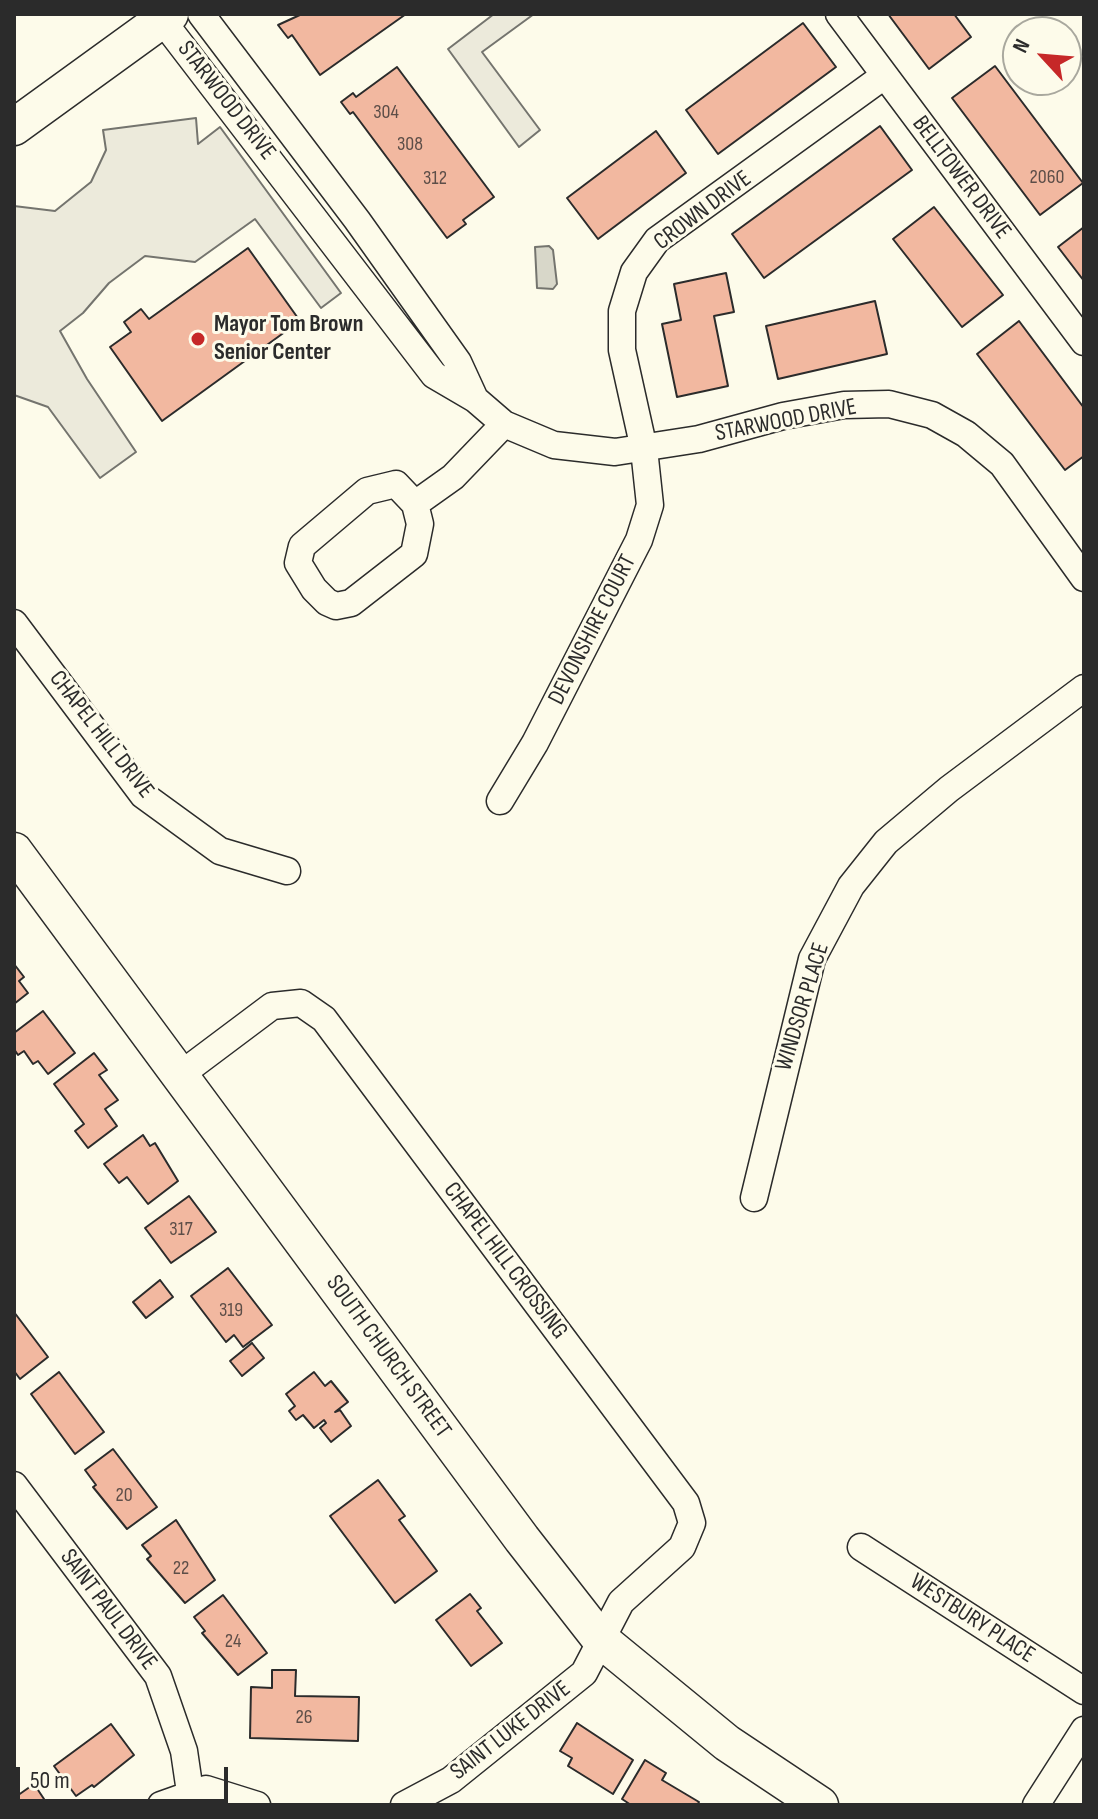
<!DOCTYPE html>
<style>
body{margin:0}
#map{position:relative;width:1098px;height:1819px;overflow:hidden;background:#fdfbea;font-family:"Sofia Sans Condensed",sans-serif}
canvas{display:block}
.frame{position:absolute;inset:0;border:16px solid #2b2b2b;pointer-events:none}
.north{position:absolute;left:1002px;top:16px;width:80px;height:80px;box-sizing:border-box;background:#fdfbea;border:2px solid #a9a89e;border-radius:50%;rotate:296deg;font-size:22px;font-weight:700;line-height:32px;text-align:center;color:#2b2b2b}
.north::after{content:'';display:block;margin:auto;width:28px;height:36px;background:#c62828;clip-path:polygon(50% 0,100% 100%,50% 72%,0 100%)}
.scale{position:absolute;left:16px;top:1767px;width:212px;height:36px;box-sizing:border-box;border:4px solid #2b2b2b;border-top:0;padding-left:10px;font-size:24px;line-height:28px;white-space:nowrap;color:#2b2b2b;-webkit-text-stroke:6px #fdfbea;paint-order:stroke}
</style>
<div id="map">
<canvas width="1098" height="1819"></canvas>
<div class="frame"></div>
<div class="north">N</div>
<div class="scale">50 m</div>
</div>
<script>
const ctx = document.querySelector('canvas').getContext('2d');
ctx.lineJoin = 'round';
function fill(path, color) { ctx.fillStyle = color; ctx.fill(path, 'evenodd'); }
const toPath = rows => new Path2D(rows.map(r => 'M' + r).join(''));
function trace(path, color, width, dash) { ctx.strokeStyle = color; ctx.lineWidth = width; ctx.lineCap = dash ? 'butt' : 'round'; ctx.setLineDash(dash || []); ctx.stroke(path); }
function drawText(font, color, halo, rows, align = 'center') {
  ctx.font = font + ' "Sofia Sans Condensed",sans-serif'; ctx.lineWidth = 6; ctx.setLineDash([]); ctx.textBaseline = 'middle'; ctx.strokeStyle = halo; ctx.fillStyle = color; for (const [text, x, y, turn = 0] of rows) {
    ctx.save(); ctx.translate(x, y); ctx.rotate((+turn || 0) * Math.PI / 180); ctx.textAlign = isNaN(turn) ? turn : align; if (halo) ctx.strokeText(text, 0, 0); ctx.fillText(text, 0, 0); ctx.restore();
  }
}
const parking = toPath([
 [494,14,534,14,482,52,540,130,519,147,448,49,494,14],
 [196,118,198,144,220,127,341,293,321,308,255,219,195,262,145,256,109,283,83,313,60,331,87,379,136,452,100,478,48,407,14,395,14,206,55,211,91,182,106,150,103,130,196,118]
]);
const water = toPath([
 [535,247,549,246,553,250,557,284,553,289,537,288,535,247]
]);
const building = toPath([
 [302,14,406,14,320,75,292,35,288,38,278,25,302,14],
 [888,14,954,14,971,37,929,69,888,14],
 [803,23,836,67,718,154,686,110,803,23],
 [995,66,1083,183,1040,215,952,98,995,66],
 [397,67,494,197,463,220,466,224,447,238,353,112,350,114,341,102,353,93,356,97,397,67],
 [880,126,912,170,764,278,732,234,880,126],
 [656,131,686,173,598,239,567,198,656,131],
 [934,207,1003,295,962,327,893,239,934,207],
 [1084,227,1084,281,1058,247,1084,227],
 [248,248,300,321,162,421,110,347,131,332,124,322,141,309,149,319,248,248],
 [726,273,734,312,714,316,728,386,677,397,662,324,681,320,674,284,726,273],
 [875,301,887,354,778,379,766,326,875,301],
 [1019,321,1084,408,1084,456,1065,470,977,354,1019,321],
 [14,964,24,977,19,981,28,993,14,1004,14,964],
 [43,1011,75,1053,48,1074,38,1061,33,1064,24,1051,18,1055,14,1049,14,1033,43,1011],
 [94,1053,107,1070,99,1075,118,1100,105,1109,117,1126,88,1148,75,1131,84,1124,54,1084,94,1053],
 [143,1135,150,1146,155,1143,178,1181,148,1204,127,1177,119,1183,104,1164,143,1135],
 [189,1196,216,1232,171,1263,145,1228,189,1196],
 [228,1268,272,1325,243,1347,234,1335,226,1342,191,1296,228,1268],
 [160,1280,173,1297,146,1318,133,1302,160,1280],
 [14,1312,48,1357,20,1379,14,1371,14,1312],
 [252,1343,264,1358,242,1376,230,1361,252,1343],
 [59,1372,104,1432,75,1454,31,1394,59,1372],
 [314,1372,325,1386,331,1381,348,1402,335,1412,340,1410,351,1426,331,1442,320,1428,326,1423,324,1420,314,1428,303,1415,296,1420,289,1411,295,1406,286,1394,314,1372],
 [113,1449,157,1507,127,1529,93,1487,96,1485,85,1470,113,1449],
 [378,1480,405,1516,399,1520,437,1571,395,1603,330,1516,378,1480],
 [176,1520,215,1580,185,1603,147,1559,151,1556,142,1545,176,1520],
 [470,1594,481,1608,477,1611,502,1643,471,1666,436,1620,470,1594],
 [223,1595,267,1653,238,1675,202,1633,205,1631,194,1617,223,1595],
 [272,1670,296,1670,295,1696,359,1697,358,1741,250,1738,251,1687,272,1688,272,1670],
 [577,1723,633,1760,613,1794,568,1766,572,1758,560,1751,577,1723],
 [111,1724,134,1755,94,1787,92,1785,76,1796,54,1766,111,1724],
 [645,1760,666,1773,662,1780,699,1802,697,1805,631,1805,622,1799,645,1760],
 [34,1784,48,1805,14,1805,14,1798,34,1784]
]);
const street = toPath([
 [201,14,357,220,458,362,475,399],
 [839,14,1084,342],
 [162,20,434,375,475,399,504,424,554,445,615,452,699,439,783,416,844,405,889,404,932,415,966,434,1002,464,1084,578],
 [396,484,415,504,420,524,414,554,351,603,336,606,327,602,314,589,298,563,302,546,367,491,396,484],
 [415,504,453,477,504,424],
 [14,623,143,795,220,851,287,871],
 [500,801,535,743,639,540,650,505,644,449,622,350,622,311,634,272,657,240,884,76],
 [180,1075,272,1006,301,1003,324,1019,686,1503,692,1523,682,1547,621,1602,584,1673,451,1780,404,1805],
 [754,1198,812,959,851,886,886,842,949,789,1084,688],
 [14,1485,158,1676,184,1751,190,1792],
 [861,1547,1084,1691],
 [161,1805,206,1789,257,1805],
 [1036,1805,1084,1730]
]);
const secondary = toPath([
 [14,127,170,14],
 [14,851,522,1539,600,1639,727,1743,820,1805]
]);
const markers = [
 [198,339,8,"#c62828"]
];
const numberNames = [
 ["304",386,113],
 ["308",410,145],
 ["2060",1047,178],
 ["312",435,179],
 ["317",181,1230],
 ["319",231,1311],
 ["20",124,1496],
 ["22",181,1569],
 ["24",233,1642],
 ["26",304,1718]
];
const streetNames = [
 ["STARWOOD DRIVE",226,101,52],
 ["BELLTOWER DRIVE",961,178,53],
 ["CROWN DRIVE",703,211,-37],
 ["STARWOOD DRIVE",786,421,-11],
 ["DEVONSHIRE COURT",593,630,-63],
 ["CHAPEL HILL DRIVE",101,735,52],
 ["WINDSOR PLACE",803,1007,-73],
 ["CHAPEL HILL CROSSING",505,1261,53],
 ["SOUTH CHURCH STREET",388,1357,54],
 ["SAINT PAUL DRIVE",108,1610,53],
 ["WESTBURY PLACE",972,1619,33],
 ["SAINT LUKE DRIVE",511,1731,-38]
];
const poiNames = [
 ["Mayor Tom Brown",214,325],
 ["Senior Center",214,353]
];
fill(parking, '#eceadb');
trace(parking, '#74746e', 2);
fill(water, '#d8d7c9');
trace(water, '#74746e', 2);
fill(building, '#f2b8a0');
trace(building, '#2b2b2b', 2);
trace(street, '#2b2b2b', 29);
trace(secondary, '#2b2b2b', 39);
trace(street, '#fdfbea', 26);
trace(secondary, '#fdfbea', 36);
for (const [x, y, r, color] of markers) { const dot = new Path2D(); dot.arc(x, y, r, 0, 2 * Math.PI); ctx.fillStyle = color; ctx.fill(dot); trace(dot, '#fdfbea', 3); }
drawText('20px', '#5d4e48', null, numberNames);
drawText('24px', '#2b2b2b', '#fdfbea', streetNames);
drawText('bold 24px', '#2b2b2b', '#fdfbea', poiNames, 'left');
</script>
